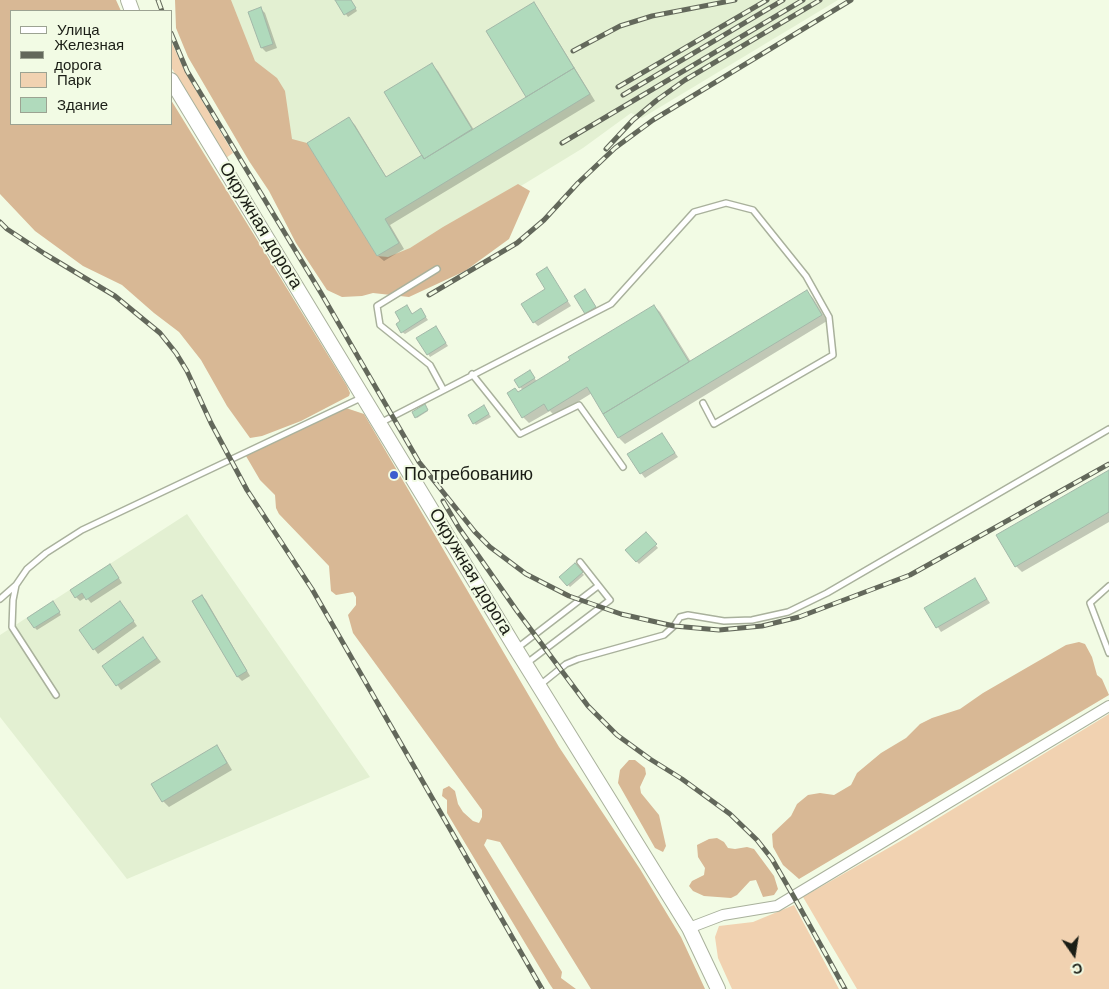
<!DOCTYPE html>
<meta charset="utf-8">
<style>
body{margin:0}
#map{position:relative;width:1109px;height:989px;overflow:hidden;background:#f2fbe4;font-family:"DM Sans",sans-serif}
canvas{display:block}
.legend{position:absolute;left:10px;top:10px;width:162px;height:115px;box-sizing:border-box;background:#f2fbe4;border:1px solid #9ca392;margin:0;padding:6px 9px;list-style:none;font-size:15px;color:#1b1e16}
.legend li{display:flex;align-items:center;gap:10px;height:25px}
.legend b{width:25px;border:1px solid #9ca392}
.north{position:absolute;left:1049px;top:929px;width:50px;height:50px;-webkit-text-stroke:4px #f2fbe4;paint-order:stroke;rotate:167deg;font-size:14px;font-weight:700;line-height:20px;text-align:center;color:#1b1e16}
.north::after{content:'';display:block;margin:auto;width:18px;height:22px;background:#1b1e16;clip-path:polygon(50% 0,100% 100%,50% 72%,0 100%)}
</style>
<div id="map">
<canvas width="1109" height="989"></canvas>
<ul class="legend">
<li><b style="height:6px;background:#fff"></b>Улица</li>
<li><b style="height:6px;background:#63685b"></b>Железная дорога</li>
<li><b style="height:14px;background:#f1d2b1"></b>Парк</li>
<li><b style="height:14px;background:#b0dabc"></b>Здание</li>
</ul>
<div class="north">С</div>
</div>
<script>
const ctx = document.querySelector('canvas').getContext('2d');
ctx.lineJoin = 'round';
function fill(path, color) { ctx.fillStyle = color; ctx.fill(path, 'evenodd'); }
const toPath = rows => new Path2D(rows.map(r => 'M' + r).join(''));
function trace(path, color, width, dash) { ctx.strokeStyle = color; ctx.lineWidth = width; ctx.lineCap = dash ? 'butt' : 'round'; ctx.setLineDash(dash || []); ctx.stroke(path); }
function drawText(font, color, halo, rows, align = 'center') {
  ctx.font = font + ' "DM Sans",sans-serif'; ctx.lineWidth = 4; ctx.setLineDash([]); ctx.textBaseline = 'middle'; ctx.strokeStyle = halo; ctx.fillStyle = color; for (const [text, x, y, turn = 0] of rows) {
    ctx.save(); ctx.translate(x, y); ctx.rotate((+turn || 0) * Math.PI / 180); ctx.textAlign = isNaN(turn) ? turn : align; if (halo) ctx.strokeText(text, 0, 0); ctx.fillText(text, 0, 0); ctx.restore();
  }
}
const built = toPath([
 [226,0,838,0,642,118,631,113,583,148,346,293],
 [187,514,370,777,127,879,0,717,0,635]
]);
const green = toPath([
 [171,41,185,72,233,153,226,158,171,67],
 [1109,714,1109,989,857,989,803,897,904,839],
 [794,905,839,989,732,989,718,958,715,937,719,926,753,922]
]);
const forest = toPath([
 [0,0,116,0,121,11,11,11,11,124,171,124,171,100,347,386,350,393,349,396,301,421,262,436,250,438,227,406,201,360,179,332,154,313,122,285,83,266,35,231,0,194],
 [175,0,231,0,255,61,277,78,285,91,292,139,307,143,377,256,388,257,410,248,443,227,518,184,530,191,509,239,465,271,409,297,373,293,362,296,342,297,327,290,296,243,269,191,249,161,188,57,176,28],
 [346,408,364,414,559,747,640,869,681,937,705,989,591,989,500,842,487,839,484,845,562,972,561,978,576,989,553,989,549,983,447,813,447,800,442,796,443,789,449,786,455,791,458,804,463,812,473,821,479,823,482,817,482,810,353,633,348,615,356,605,356,597,353,592,336,595,331,591,329,566,279,514,276,508,275,495,260,480,246,456],
 [1079,642,1085,644,1092,657,1097,675,1102,679,1109,695,799,879,783,865,773,847,772,834,791,816,797,804,808,795,820,793,834,795,851,785,857,773,881,753,906,738,920,724,932,718,960,709,983,693,1066,645],
 [629,760,635,760,645,768,646,774,640,787,641,793,659,815,666,846,663,852,655,848,618,783,620,770],
 [717,838,724,842,728,848,735,849,747,847,754,849,774,876,778,889,774,895,763,897,756,880,750,881,737,895,731,898,704,896,693,891,689,886,692,881,704,875,705,868,698,857,697,845,709,839]
]);
const shadow = toPath([
 [336,0,351,0,357,11,348,17],
 [534,4,539,10,595,101,390,225,404,249,384,261,378,256,349,119,355,125,387,178,424,155,432,65,438,71,474,130,528,97,488,32],
 [261,9,265,13,277,48,266,52,262,48],
 [547,269,571,306,538,326,534,322,547,290],
 [807,292,813,298,827,321,625,444,619,438,592,393,555,416,550,411,529,423,523,417,519,393,523,390,520,387,532,374,537,382,654,306,660,312,691,362],
 [587,293,598,310,588,316,586,313],
 [423,313,428,320,405,334,402,332,412,315],
 [438,331,448,346,430,357,428,354],
 [425,406,428,411,417,418,416,417],
 [486,409,491,417,476,425,474,423],
 [662,434,678,457,645,478,641,473],
 [1109,471,1109,522,1022,572,1016,566],
 [646,534,658,548,639,564,627,551],
 [575,565,584,575,570,587,561,577],
 [114,570,122,583,91,603,86,597,80,601,76,597],
 [975,580,990,603,941,632,926,609],
 [202,596,206,600,250,676,242,681,238,677,193,601],
 [55,605,61,615,37,630,35,628],
 [124,607,137,626,98,654,80,630],
 [143,639,161,662,121,690,104,666],
 [217,747,222,753,232,770,169,807,163,801]
]);
const building = toPath([
 [335,0,351,0,356,8,344,15,335,0],
 [534,2,574,68,526,97,486,31,534,2],
 [261,7,273,44,261,48,248,12,261,7],
 [432,63,472,129,424,159,384,92,432,63],
 [574,68,590,94,385,219,399,243,377,256,307,143,349,117,386,177,422,155,424,159,574,68],
 [547,267,568,301,533,323,521,304,545,289,536,274,547,267],
 [585,289,596,307,585,314,574,296,585,289],
 [807,290,822,315,618,438,603,414,807,290],
 [407,305,412,314,421,308,426,317,401,333,396,324,400,321,395,312,407,305],
 [654,305,689,362,603,414,587,387,548,411,544,404,522,418,507,393,515,388,518,392,570,360,568,357,654,305],
 [436,326,446,343,427,355,416,338,436,326],
 [530,370,535,378,519,388,514,380,530,370],
 [425,404,428,410,415,418,412,412,425,404],
 [484,405,489,414,473,424,468,415,484,405],
 [662,433,675,453,640,474,627,454,662,433],
 [1109,470,1109,512,1015,567,996,535,1109,470],
 [646,532,657,544,636,562,625,550,646,532],
 [575,563,583,572,567,586,559,577,575,563],
 [110,564,119,578,86,600,82,593,75,598,70,590,110,564],
 [975,578,987,599,936,628,924,608,975,578],
 [202,595,247,671,237,677,192,601,202,595],
 [53,601,60,612,34,628,27,618,53,601],
 [120,601,134,621,93,650,79,630,120,601],
 [143,637,157,658,116,686,102,666,143,637],
 [217,745,227,763,162,802,151,784,217,745]
]);
const lane = toPath([
 [437,269,377,306,380,325,430,365,443,389],
 [472,374,520,434,579,405,623,467],
 [380,423,611,304,694,212,726,203,753,210,806,276,829,317,833,355,714,424,703,403],
 [1109,586,1090,603,1109,653],
 [0,599,16,585],
 [516,649,598,586],
 [527,663,610,600,580,562],
 [540,685,566,664,578,659,664,635,674,626,680,617,688,615,724,621,752,620,788,612,827,593,1109,429],
 [56,695,12,627,13,600,16,585,27,569,46,553,82,530,363,397]
]);
const street = toPath([
 [689,928,723,915,777,906,1109,706]
]);
const secondary = toPath([
 [128,0,132,11],
 [171,80,516,649,689,928,718,989]
]);
const rail = toPath([
 [158,0,162,11],
 [171,33,187,71,321,293,419,462,475,532,490,547,526,574,569,596,621,614,674,626,719,630,762,626,799,617,910,575,1109,464],
 [573,51,620,26,652,16,735,0],
 [618,87,767,0],
 [623,95,783,0],
 [562,143,803,0],
 [606,149,633,120,657,100,685,80,820,0],
 [0,222,7,229,45,254,115,296,160,333,176,353,187,371,211,423,247,490,312,589,542,989],
 [429,295,517,243,544,220,578,183,615,148,653,120,851,0],
 [443,501,459,528,517,611,588,706,617,735,650,759,682,779,730,814,757,840,772,859,794,897,845,989]
]);
const markers = [
 [394,475,5,"#3d5cce"]
];
const streetNames = [
 ["Окружная дорога",260,226,59],
 ["Окружная дорога",470,572,59]
];
const poiNames = [
 ["По требованию",404,475]
];
fill(built, '#e3f0d2');
fill(green, '#f1d2b1');
fill(forest, '#d8b895');
fill(shadow, '#0003');
fill(building, '#b0dabc');
trace(building, '#a3b8a9', 1);
trace(lane, '#a9b19c', 8);
trace(street, '#a9b19c', 12);
trace(secondary, '#a9b19c', 16);
trace(lane, '#fff', 5);
trace(street, '#fff', 10);
trace(secondary, '#fff', 14);
trace(rail, '#63685b', 5);
trace(rail, '#f2fbe4', 3, [9]);
for (const [x, y, r, color] of markers) { const dot = new Path2D(); dot.arc(x, y, r, 0, 2 * Math.PI); ctx.fillStyle = color; ctx.fill(dot); trace(dot, '#f2fbe4', 2); }
drawText('18px', '#1b1e16', '#f2fbe4', streetNames);
drawText('18px', '#1b1e16', '#f2fbe4', poiNames, 'left');
</script>
